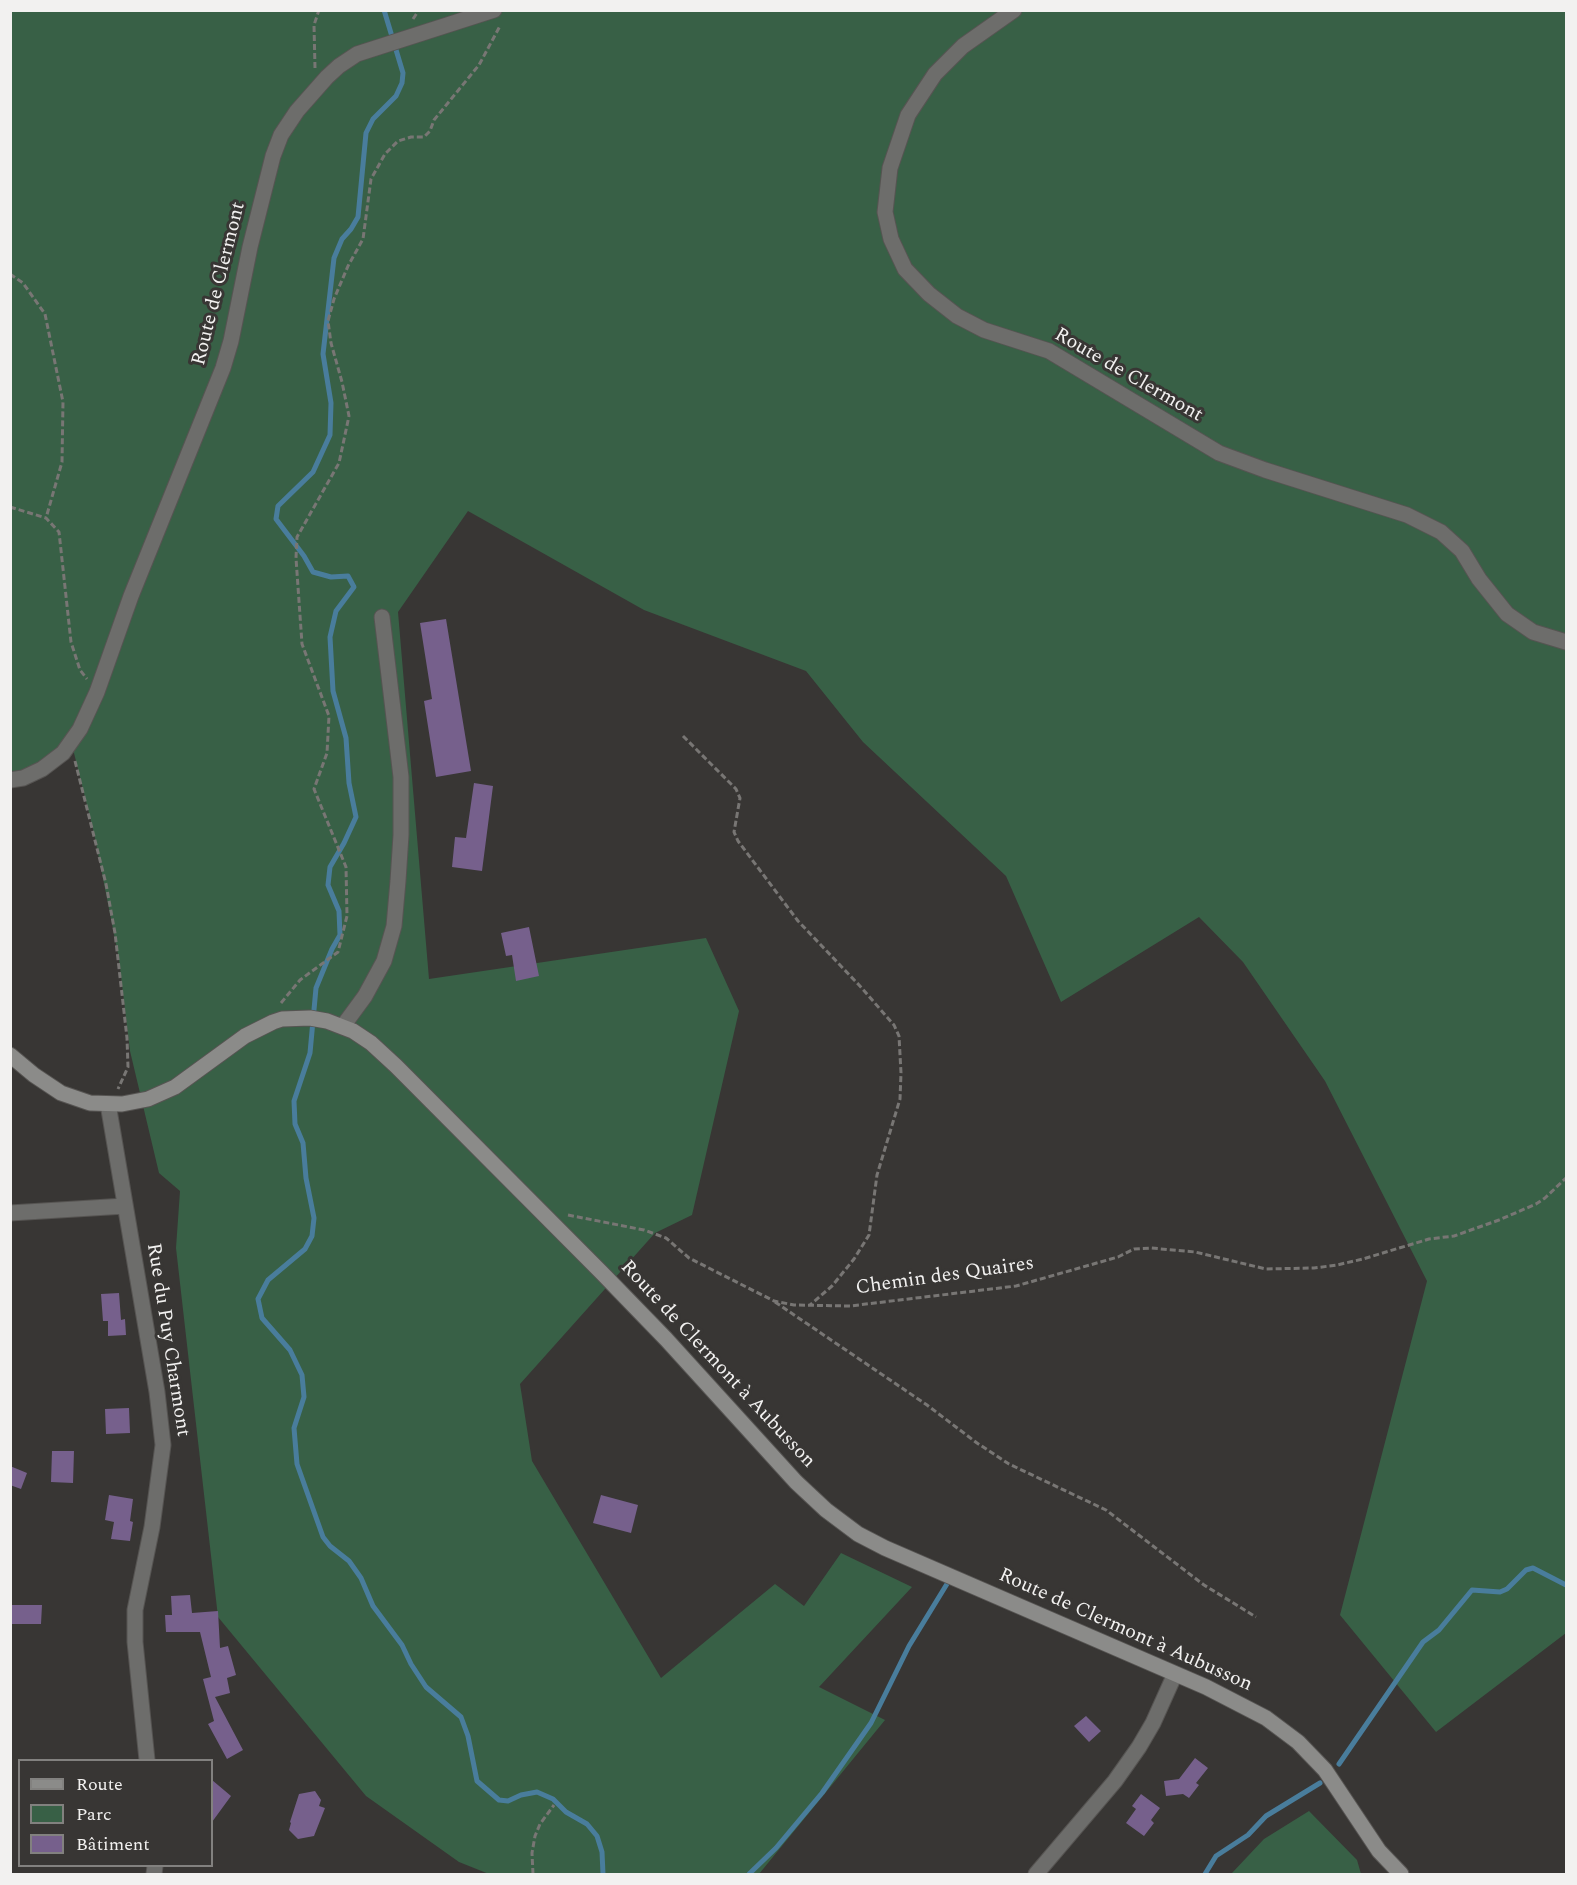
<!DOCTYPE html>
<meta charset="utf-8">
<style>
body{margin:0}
#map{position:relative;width:1577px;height:1885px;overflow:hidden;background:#383634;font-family:Spectral,serif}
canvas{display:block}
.frame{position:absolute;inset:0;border:12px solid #f2f1f0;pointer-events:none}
.legend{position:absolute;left:18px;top:1759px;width:195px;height:108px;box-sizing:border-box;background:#383634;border:2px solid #82817f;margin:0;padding:8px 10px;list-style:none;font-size:18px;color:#f2f1f0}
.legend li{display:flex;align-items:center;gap:12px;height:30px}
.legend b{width:30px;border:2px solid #82817f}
</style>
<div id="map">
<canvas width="1577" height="1885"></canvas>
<div class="frame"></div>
<ul class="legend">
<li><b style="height:8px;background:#8b8b89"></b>Route</li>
<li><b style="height:16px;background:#386046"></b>Parc</li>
<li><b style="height:16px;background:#76608c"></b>Bâtiment</li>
</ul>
</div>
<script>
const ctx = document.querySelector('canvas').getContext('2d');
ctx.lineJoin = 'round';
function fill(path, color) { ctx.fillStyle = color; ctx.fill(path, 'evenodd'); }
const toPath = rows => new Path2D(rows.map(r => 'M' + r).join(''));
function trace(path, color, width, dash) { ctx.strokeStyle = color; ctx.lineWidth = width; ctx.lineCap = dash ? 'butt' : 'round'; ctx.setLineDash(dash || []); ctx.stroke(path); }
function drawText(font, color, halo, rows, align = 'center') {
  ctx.font = font + ' Spectral,serif'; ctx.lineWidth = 6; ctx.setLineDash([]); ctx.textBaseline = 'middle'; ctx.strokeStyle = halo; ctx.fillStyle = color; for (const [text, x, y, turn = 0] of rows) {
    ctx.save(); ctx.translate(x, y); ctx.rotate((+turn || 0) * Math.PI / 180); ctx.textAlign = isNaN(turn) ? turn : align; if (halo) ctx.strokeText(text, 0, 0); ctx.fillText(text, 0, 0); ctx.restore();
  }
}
const green = toPath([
 [10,11,1566,11,1566,1633,1436,1732,1340,1615,1427,1281,1325,1081,1243,962,1199,917,1061,1002,1006,876,863,742,806,671,644,610,468,511,398,612,429,979,706,938,739,1011,692,1215,655,1233,520,1384,532,1461,661,1678,775,1584,804,1606,841,1553,912,1587,819,1687,885,1720,759,1874,489,1874,459,1862,366,1796,218,1617,176,1248,180,1191,159,1173,130,1051,119,959,94,833,71,741,11,781],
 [1309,1811,1357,1860,1361,1874,1234,1874,1232,1873,1264,1839]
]);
const stream = toPath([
 [384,10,403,73,402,83,396,96,373,119,366,133,358,217,351,229,342,239,334,258,323,354,331,403,330,435,313,472,278,506,276,519,304,556,313,572,331,577,348,576,354,587,336,611,330,637,333,691,346,738,349,783,356,817,344,843,330,867,328,885,339,911,340,935,332,949,316,988,310,1053,294,1101,295,1124,303,1143,306,1178,314,1218,312,1236,305,1249,268,1280,258,1299,262,1318,290,1350,302,1375,304,1397,294,1428,297,1464,323,1537,330,1546,349,1561,361,1578,373,1606,402,1645,411,1664,426,1687,461,1717,468,1736,477,1781,499,1800,508,1801,521,1795,537,1792,553,1799,566,1812,587,1824,597,1836,602,1852,603,1874],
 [1339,1764,1423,1642,1439,1630,1472,1590,1500,1592,1507,1589,1526,1570,1533,1568,1566,1585],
 [749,1874,776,1848,822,1793,871,1723,909,1646,950,1579],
 [1205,1874,1216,1856,1248,1835,1266,1816,1320,1783]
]);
const building = toPath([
 [446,619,471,771,436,777,424,701,432,699,420,623],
 [474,783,493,786,482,871,452,867,455,837,466,838],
 [529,927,539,976,516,981,512,955,506,956,501,933],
 [119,1293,121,1320,125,1319,126,1335,108,1336,108,1321,103,1321,101,1294],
 [129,1408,130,1433,106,1434,105,1409],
 [52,1451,74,1451,73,1483,51,1482],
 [10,1466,27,1473,21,1489,10,1485],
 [109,1495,133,1499,130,1521,133,1522,130,1541,111,1539,114,1522,105,1520],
 [601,1495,638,1505,631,1533,593,1523],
 [190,1595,192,1613,218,1611,220,1648,228,1646,236,1675,227,1678,230,1693,215,1697,243,1750,227,1759,208,1724,214,1721,203,1679,211,1677,200,1632,166,1632,165,1615,172,1615,171,1596],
 [10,1605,42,1605,41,1624,10,1624],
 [1086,1716,1101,1731,1089,1742,1074,1726],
 [1195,1758,1208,1768,1196,1783,1199,1785,1189,1798,1183,1794,1166,1796,1164,1781,1179,1779],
 [212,1780,231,1796,212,1822],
 [315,1791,321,1800,319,1806,325,1808,314,1836,298,1839,289,1830,291,1823,290,1822,299,1794],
 [1141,1794,1160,1808,1151,1820,1154,1823,1144,1836,1126,1823,1136,1809,1132,1806]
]);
const path = toPath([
 [413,19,419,10],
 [315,68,314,25,319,10],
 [10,274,23,283,45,314,63,402,62,462,46,518],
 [10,507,46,518,59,532,71,642,80,670,87,679],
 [683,736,736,789,740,798,734,832,738,841,798,921,859,985,894,1025,899,1036,901,1073,900,1099,877,1175,869,1235,854,1259,832,1286,810,1305],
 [75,761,106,884,115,933,127,1038,128,1067,118,1089],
 [281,1003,300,980,338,952,347,916,346,867,314,789,327,753,329,716,302,644,296,558,297,537,339,463,349,416,342,382,331,343,328,321,334,299,348,266,363,239,371,179,385,154,398,141,411,137,424,137,430,131,434,120,479,65,500,26],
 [568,1215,644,1230,666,1238,689,1258,774,1301,794,1305,850,1306,1016,1286,1118,1257,1134,1249,1151,1248,1195,1252,1266,1269,1314,1268,1337,1265,1363,1259,1429,1239,1454,1236,1499,1220,1536,1204,1545,1198,1566,1178],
 [775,1302,927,1405,977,1443,1009,1464,1106,1510,1204,1585,1256,1617],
 [533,1874,532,1853,535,1836,540,1824,554,1805]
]);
const minor = toPath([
 [343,1026,365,996,384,961,394,926,398,881,401,835,401,777,382,617],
 [108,1104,157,1392,163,1445,152,1527,135,1610,135,1642,147,1760],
 [10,1213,125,1206],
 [154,1874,155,1866],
 [1036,1874,1115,1781,1139,1747,1153,1723,1175,1674]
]);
const tertiary = toPath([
 [1014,10,963,46,935,74,908,115,890,168,885,212,891,239,905,269,929,294,957,316,984,330,1049,351,1219,453,1265,470,1407,515,1441,532,1462,551,1479,579,1507,614,1533,632,1566,642],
 [10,780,23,778,42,769,63,753,80,729,97,692,131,596,223,368,231,341,250,247,273,156,281,135,297,111,327,77,339,66,357,54,494,10]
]);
const secondary = toPath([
 [10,1055,34,1075,61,1093,90,1103,122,1104,148,1099,175,1087,245,1036,273,1022,282,1019,310,1018,327,1021,353,1031,371,1043,396,1066,602,1273,666,1339,796,1482,826,1510,858,1534,885,1548,1206,1687,1266,1718,1298,1742,1325,1770,1379,1851,1401,1874]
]);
const streetNames = [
 ["Route de Clermont",220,284,-76],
 ["Route de Clermont",1128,376,30],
 ["Chemin des Quaires",945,1277,-8],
 ["Rue du Puy Charmont",167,1340,81],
 ["Route de Clermont à Aubusson",717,1365,47],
 ["Route de Clermont à Aubusson",1125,1631,24]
];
fill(green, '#386046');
trace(stream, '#497d9c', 5);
fill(building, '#76608c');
trace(minor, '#565452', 17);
trace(tertiary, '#565452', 17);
trace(secondary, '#565452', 17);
trace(path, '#787674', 3, [6, 3]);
trace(minor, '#6d6d6b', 15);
trace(tertiary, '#6d6d6b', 15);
trace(secondary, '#8b8b89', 15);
drawText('20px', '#f2f1f0', '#383634', streetNames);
</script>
